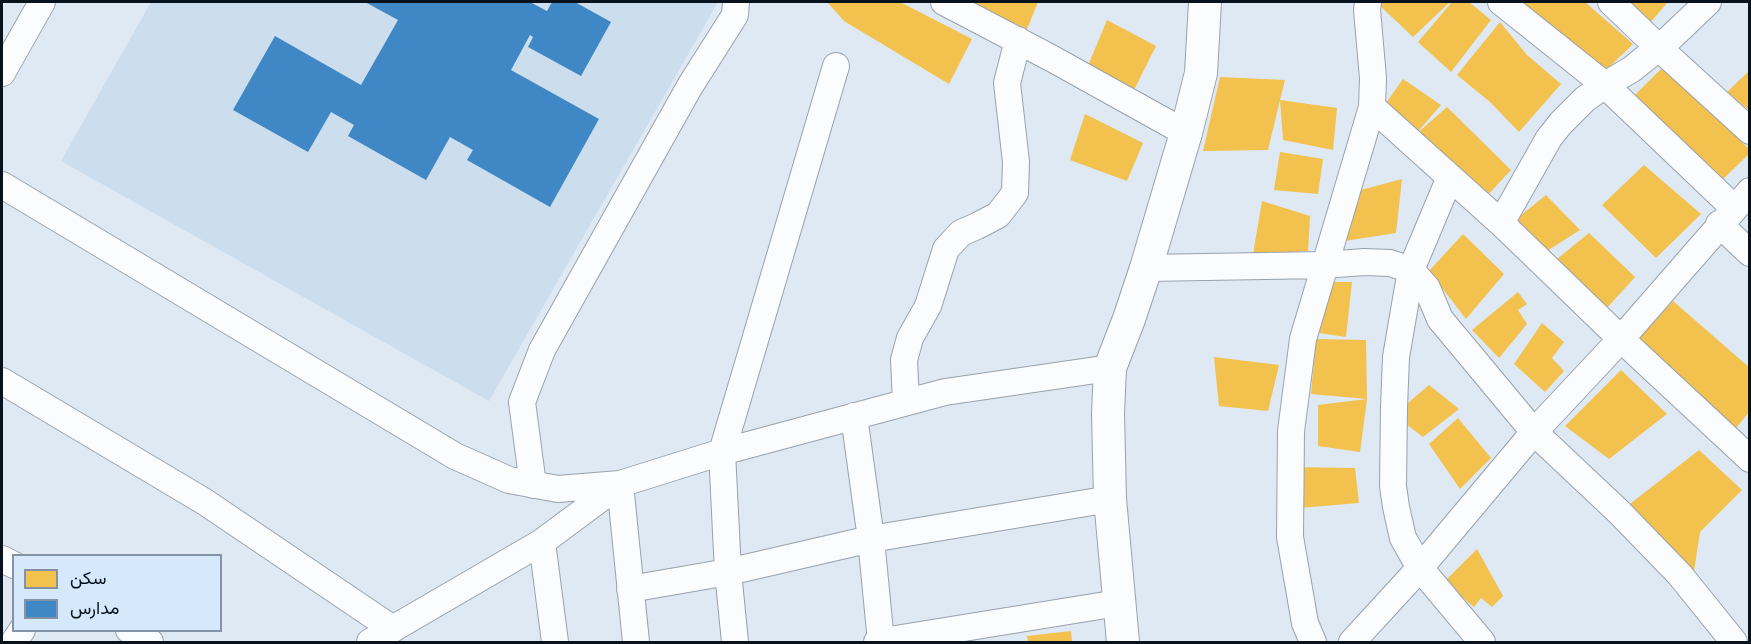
<!DOCTYPE html>
<meta charset="utf-8">
<style>
body{margin:0}
#map{position:relative;width:1751px;height:644px;overflow:hidden;background:#dee9f4;font-family:Poppins,Vazirmatn,sans-serif}
canvas{display:block}
.frame{position:absolute;inset:0;border:3px solid #08121d;pointer-events:none}
.legend{position:absolute;left:12px;top:554px;width:210px;height:78px;box-sizing:border-box;background:#d6e9fc;border:2px solid #8493a3;margin:0;padding:8px 10px;list-style:none;font-size:18px;color:#08121d}
.legend li{display:flex;align-items:center;gap:12px;height:30px}
.legend b{width:30px;border:2px solid #8493a3}
</style>
<div id="map">
<canvas width="1751" height="644"></canvas>
<div class="frame"></div>
<ul class="legend">
<li><b style="height:16px;background:#f2c14e"></b>سكن</li>
<li><b style="height:16px;background:#3f88c5"></b>مدارس</li>
</ul>
</div>
<script>
const ctx = document.querySelector('canvas').getContext('2d');
ctx.lineJoin = 'round';
function fill(path, color) { ctx.fillStyle = color; ctx.fill(path, 'evenodd'); }
const toPath = rows => new Path2D(rows.map(r => 'M' + r).join(''));
function trace(path, color, width, dash) { ctx.strokeStyle = color; ctx.lineWidth = width; ctx.lineCap = dash ? 'butt' : 'round'; ctx.setLineDash(dash || []); ctx.stroke(path); }
const built = toPath([
 [151,2,718,2,489,401,61,161]
]);
const homes = toPath([
 [827,2,900,2,972,39,949,84,844,21],
 [968,2,1038,2,1027,29,968,3],
 [1376,2,1450,2,1413,37],
 [1452,2,1469,2,1491,20,1451,72,1418,42],
 [1522,2,1585,2,1633,44,1604,72],
 [1624,2,1668,2,1649,24],
 [1107,20,1156,46,1134,90,1087,68],
 [1500,22,1527,55,1561,84,1519,132,1490,102,1457,75],
 [1664,66,1750,150,1750,153,1719,183,1632,98],
 [1750,70,1750,111,1727,92],
 [1220,77,1285,80,1280,100,1337,108,1333,150,1283,140,1280,100,1268,150,1203,151],
 [1403,79,1441,105,1414,136,1386,103],
 [1447,107,1511,170,1486,197,1414,136],
 [1085,114,1143,143,1127,181,1070,160],
 [1280,152,1323,159,1318,194,1274,190],
 [1644,165,1701,214,1656,258,1602,205],
 [1402,179,1396,233,1338,242,1361,190],
 [1546,195,1580,230,1547,251,1515,220],
 [1262,201,1310,216,1308,251,1253,254],
 [1589,233,1635,277,1606,309,1552,263],
 [1463,234,1504,274,1466,319,1429,271],
 [1329,282,1352,282,1346,337,1319,333],
 [1518,292,1527,304,1518,310,1527,324,1499,358,1472,330],
 [1673,301,1750,368,1750,411,1728,438,1639,338],
 [1542,323,1564,342,1552,358,1564,371,1545,392,1514,364],
 [1316,339,1366,340,1367,399,1311,394],
 [1214,357,1279,365,1268,411,1219,406],
 [1621,370,1667,414,1609,459,1565,426],
 [1429,385,1459,409,1423,437,1394,415],
 [1367,399,1360,452,1318,446,1318,405],
 [1458,418,1491,458,1460,489,1429,444],
 [1699,450,1742,490,1700,532,1694,571,1630,504],
 [1290,467,1355,468,1359,503,1299,508],
 [1477,549,1503,596,1492,607,1481,598,1474,607,1444,582],
 [1071,631,1072,642,1028,642,1027,636]
]);
const schools = toPath([
 [365,2,530,2,547,11,552,2,575,2,611,22,581,76,528,47,533,37,530,35,511,70,599,119,550,207,467,160,473,150,450,137,426,180,348,136,354,125,331,112,308,152,233,110,275,36,361,85,398,20]
]);
const minor = toPath([
 [944,2,1051,58,1186,133],
 [1501,2,1605,85,1734,208],
 [1611,2,1659,48,1750,131],
 [2,73,42,2],
 [1372,107,1501,223,1621,339,1750,459],
 [1450,177,1411,270,1396,357,1394,407,1393,486,1396,507,1403,538,1420,568,1482,642],
 [2,185,455,456,509,480,558,489,620,484,722,452,945,392,1110,368],
 [1501,223,1549,138,1561,123,1585,99,1605,85,1632,69,1667,41,1708,2],
 [1719,224,1750,253],
 [1146,268,1323,265,1365,262,1390,263,1411,270,1427,288,1440,319,1534,432,1619,512,1680,575,1734,642],
 [2,381,205,502,393,629],
 [906,402,904,360,910,338,928,306,946,249,961,233,977,226,998,215,1015,193,1016,162,1007,83,1018,40],
 [533,485,522,402,542,350,690,86,735,15,736,2],
 [542,542,555,642],
 [2,559,14,565],
 [630,589,728,572,871,539,854,416],
 [129,630,150,642],
 [14,642,22,630],
 [370,642,542,542,620,484,636,642],
 [735,642,728,572,722,452,836,66],
 [877,642,1118,603],
 [881,642,871,539,1110,499],
 [1313,642,1305,623,1290,537,1291,431,1303,339,1372,107,1373,78,1367,10,1368,2],
 [1352,642,1420,568,1534,432,1621,339,1750,191]
]);
const tertiary = toPath([
 [1123,642,1110,499,1108,414,1110,368,1129,319,1146,268,1186,133,1201,73,1205,2]
]);
fill(built, '#ccdded');
fill(homes, '#f2c14e');
fill(schools, '#3f88c5');
trace(minor, '#98a2ac', 28);
trace(tertiary, '#98a2ac', 34);
trace(minor, '#fafcfd', 26);
trace(tertiary, '#fafcfd', 32);
</script>
